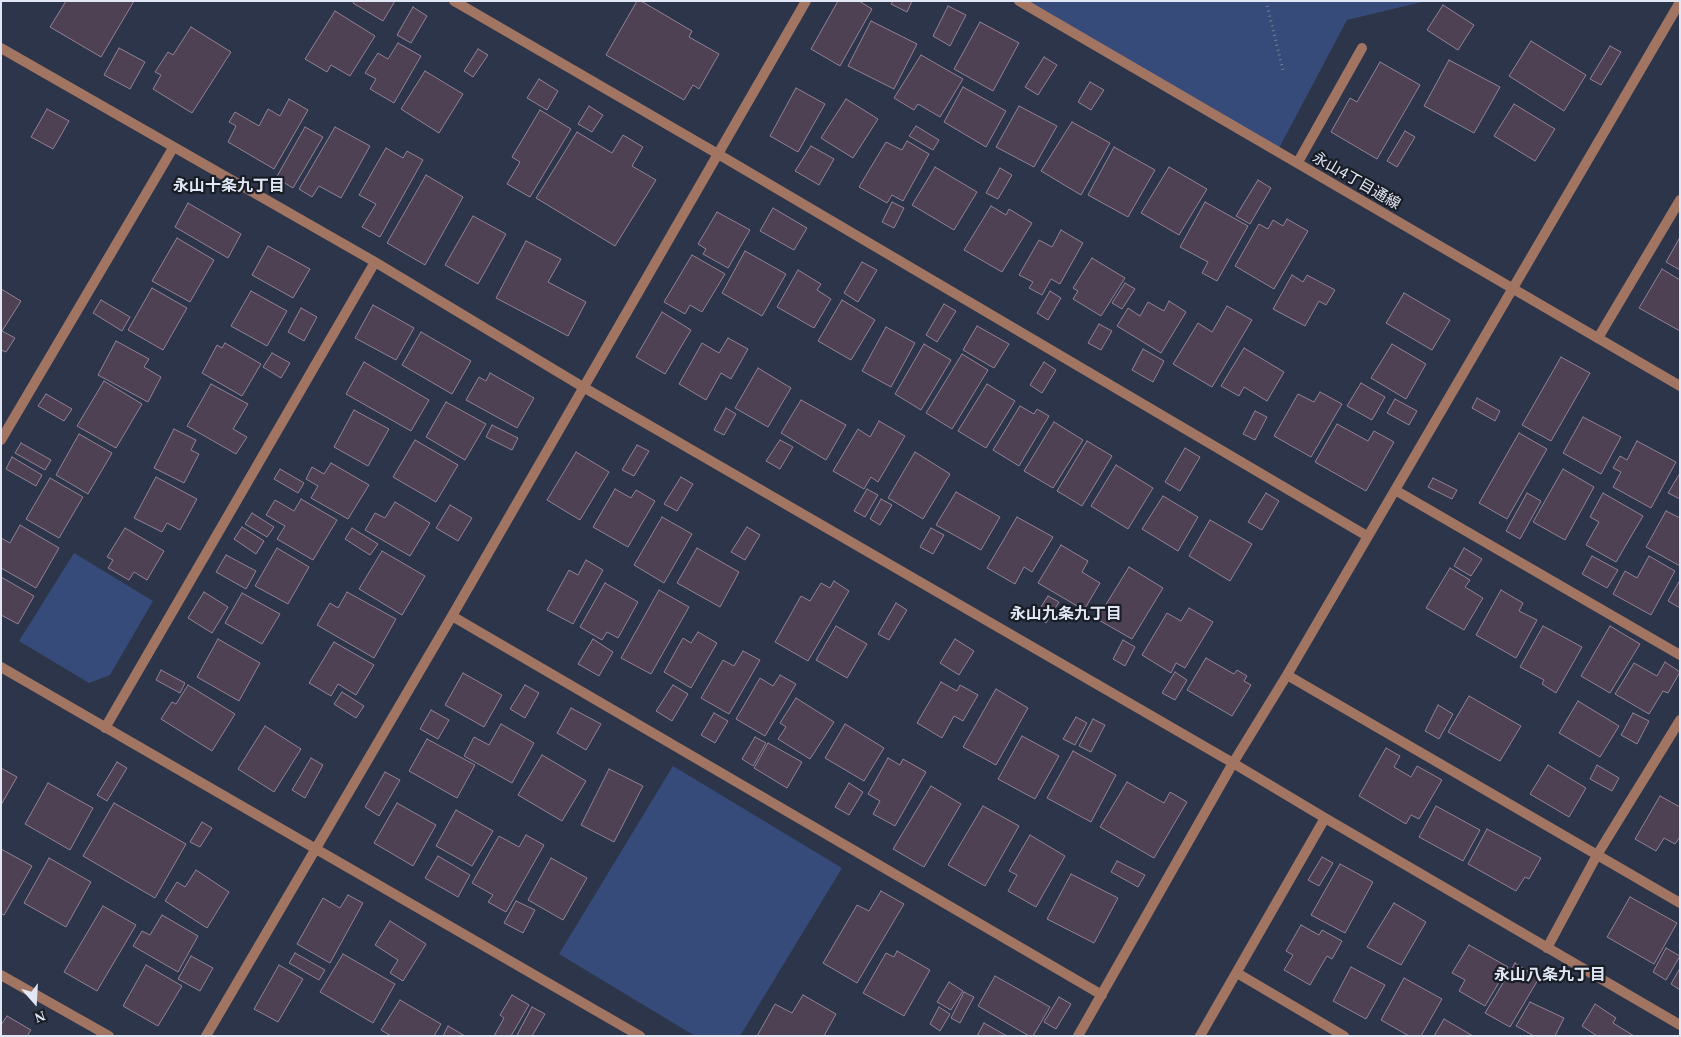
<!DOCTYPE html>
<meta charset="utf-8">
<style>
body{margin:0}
#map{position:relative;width:1681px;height:1037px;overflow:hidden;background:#2c3549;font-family:Georgia,serif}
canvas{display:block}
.frame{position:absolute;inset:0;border:2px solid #e1e7f4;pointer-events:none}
.north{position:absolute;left:10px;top:977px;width:50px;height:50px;-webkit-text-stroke:4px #191d26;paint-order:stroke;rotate:161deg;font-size:14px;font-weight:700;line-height:20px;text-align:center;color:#e1e7f4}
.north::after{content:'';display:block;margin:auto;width:18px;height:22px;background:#e1e7f4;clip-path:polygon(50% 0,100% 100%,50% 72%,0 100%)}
</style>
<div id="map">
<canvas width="1681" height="1037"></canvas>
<div class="frame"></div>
<div class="north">N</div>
</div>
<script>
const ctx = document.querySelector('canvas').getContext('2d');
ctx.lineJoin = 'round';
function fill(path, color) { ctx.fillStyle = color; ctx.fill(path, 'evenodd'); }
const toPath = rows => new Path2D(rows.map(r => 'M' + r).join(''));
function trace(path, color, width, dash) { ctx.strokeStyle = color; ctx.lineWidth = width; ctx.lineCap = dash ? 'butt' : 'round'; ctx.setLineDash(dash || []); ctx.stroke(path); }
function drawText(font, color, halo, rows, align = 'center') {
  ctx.font = font + ' Georgia,"Noto Sans JP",serif'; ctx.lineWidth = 4.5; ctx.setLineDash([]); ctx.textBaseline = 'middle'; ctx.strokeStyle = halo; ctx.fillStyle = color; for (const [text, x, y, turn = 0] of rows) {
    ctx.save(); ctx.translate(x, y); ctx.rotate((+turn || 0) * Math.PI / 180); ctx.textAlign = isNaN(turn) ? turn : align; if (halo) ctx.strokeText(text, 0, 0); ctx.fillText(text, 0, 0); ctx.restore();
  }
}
const green = toPath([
 [1019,1,1426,1,1347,20,1278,150],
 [74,553,153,601,110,675,89,683,19,641],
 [673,766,842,868,740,1036,695,1036,559,954]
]);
const building = toPath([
 [66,1,134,1,101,57,50,27,66,1],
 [354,1,395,1,383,21,353,3,354,1],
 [637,1,641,1,692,31,689,37,719,54,699,89,693,85,684,100,606,55,637,1],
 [838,1,859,1,872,9,840,66,811,49,838,1],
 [893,1,912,1,907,12,891,4,893,1],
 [1443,5,1474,25,1458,50,1427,30,1443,5],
 [948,6,966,15,950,46,933,36,948,6],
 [413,7,427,16,411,43,397,35,413,7],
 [335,11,375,36,350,76,331,65,327,72,305,59,335,11],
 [871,21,917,44,894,89,848,66,871,21],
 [980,22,1019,43,993,91,954,69,980,22],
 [191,27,231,52,192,113,153,89,161,75,155,72,168,52,173,55,191,27],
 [1531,41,1586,75,1564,111,1509,76,1531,41],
 [398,43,421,56,394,103,370,89,376,79,365,73,378,53,388,59,398,43],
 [1610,46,1621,52,1601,85,1590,79,1610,46],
 [119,48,145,62,130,89,104,75,119,48],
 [478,49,488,55,473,77,464,71,478,49],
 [921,55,963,79,940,117,918,104,914,110,894,98,921,55],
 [1044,57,1057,65,1038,95,1025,87,1044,57],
 [1449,60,1500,87,1474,133,1424,106,1449,60],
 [1380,62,1420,85,1377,159,1331,132,1350,98,1357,102,1380,62],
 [425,71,463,94,439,133,401,109,425,71],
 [539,79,558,91,547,110,527,98,539,79],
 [1090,82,1104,90,1091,110,1078,102,1090,82],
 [963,87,1006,111,986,147,944,122,963,87],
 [796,88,825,104,798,152,770,136,796,88],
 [289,99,308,110,274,169,228,142,236,126,229,122,235,112,259,126,268,109,280,116,289,99],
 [846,99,878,119,853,158,821,138,846,99],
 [1514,104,1555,129,1535,161,1494,136,1514,104],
 [589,106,603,115,592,132,578,124,589,106],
 [1019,106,1057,126,1034,167,996,147,1019,106],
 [47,109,69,121,53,149,31,137,47,109],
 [540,110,571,129,530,197,507,184,520,162,512,157,540,110],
 [1072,122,1110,143,1081,195,1041,171,1072,122],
 [916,126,939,140,933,150,909,136,916,126],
 [305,127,323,137,293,188,276,178,305,127],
 [335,127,370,146,341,198,319,186,312,197,299,189,335,127],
 [1405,131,1415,137,1397,167,1387,161,1405,131],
 [577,132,612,153,623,135,643,147,632,166,656,180,615,246,536,198,577,132],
 [907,141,929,154,903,201,892,195,887,203,859,187,886,142,902,150,907,141],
 [811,146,834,159,819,185,795,171,811,146],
 [1114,147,1155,170,1128,217,1088,195,1114,147],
 [386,148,403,158,407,151,423,160,380,237,362,227,376,204,359,195,386,148],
 [935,167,977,192,954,230,912,205,935,167],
 [1169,167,1207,189,1179,235,1141,213,1169,167],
 [1000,168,1012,175,998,199,986,193,1000,168],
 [426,175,463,197,425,265,387,243,426,175],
 [1258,180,1271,188,1250,224,1236,216,1258,180],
 [892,202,904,208,894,228,882,222,892,202],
 [1205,202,1248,226,1217,281,1202,273,1208,262,1180,247,1205,202],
 [188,203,241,234,228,258,175,227,188,203],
 [991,206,1006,215,1009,209,1032,223,1002,272,964,250,991,206],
 [773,208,807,228,794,250,760,231,773,208],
 [717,212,750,230,728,268,703,254,706,249,698,244,717,212],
 [473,216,506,234,478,284,445,265,473,216],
 [1287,219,1308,231,1274,289,1235,266,1259,224,1268,229,1273,220,1283,226,1287,219],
 [1061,230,1083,243,1060,284,1051,279,1042,295,1029,288,1033,282,1019,275,1039,240,1052,247,1061,230],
 [177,238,214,260,190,302,152,281,177,238],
 [1679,239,1680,239,1680,270,1666,262,1679,239],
 [526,241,561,259,548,282,586,302,568,336,496,298,526,241],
 [268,246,310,269,293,298,252,275,268,246],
 [745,251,786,274,762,316,722,293,745,251],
 [692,255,725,274,702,312,690,305,685,314,664,302,692,255],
 [1092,258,1125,278,1101,316,1073,299,1078,291,1073,288,1092,258],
 [862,262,877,270,858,302,844,293,862,262],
 [1662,269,1680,280,1680,331,1639,308,1662,269],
 [798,270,821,284,817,290,831,299,814,328,777,307,798,270],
 [1292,275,1303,282,1307,275,1335,290,1326,305,1319,301,1305,326,1273,309,1292,275],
 [1125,283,1135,289,1122,309,1112,303,1125,283],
 [152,288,187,308,163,350,128,330,152,288],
 [1,289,21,301,2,331,15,338,6,352,1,350,1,289],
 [251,291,287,311,267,346,231,326,251,291],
 [1050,291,1061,298,1048,320,1037,313,1050,291],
 [1404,293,1450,320,1432,350,1386,323,1404,293],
 [101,300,130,317,122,331,93,313,101,300],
 [842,300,875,320,851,360,818,341,842,300],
 [1169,301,1186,312,1161,353,1117,326,1128,308,1140,316,1148,302,1164,311,1169,301],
 [944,304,956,311,937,342,926,335,944,304],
 [373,305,414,328,396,360,355,338,373,305],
 [1227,306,1252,320,1212,387,1173,364,1198,323,1212,332,1227,306],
 [301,308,317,317,304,341,288,332,301,308],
 [662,312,691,330,665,374,636,357,662,312],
 [1099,324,1112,331,1101,350,1088,343,1099,324],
 [977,326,1009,344,994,368,963,350,977,326],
 [886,327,915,343,891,387,862,371,886,327],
 [421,332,471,361,452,394,402,365,421,332],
 [728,338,748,349,731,379,721,373,706,400,679,384,702,343,719,353,728,338],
 [116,341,149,359,144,367,161,377,148,402,98,375,116,341],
 [225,343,261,364,242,396,202,373,217,345,222,348,225,343],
 [924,344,951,360,921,410,895,394,924,344],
 [1392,344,1426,364,1406,399,1371,378,1392,344],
 [1244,348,1284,372,1267,401,1244,387,1239,396,1221,386,1244,348],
 [1143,349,1164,361,1153,382,1132,370,1143,349],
 [272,353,290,363,281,378,263,367,272,353],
 [962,354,988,370,952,429,926,413,962,354],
 [1561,357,1590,373,1551,441,1522,425,1561,357],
 [364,362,429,400,411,431,346,394,364,362],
 [1044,362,1056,370,1042,393,1030,385,1044,362],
 [758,368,791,388,768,427,735,408,758,368],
 [490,373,534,398,517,428,466,400,479,377,486,381,490,373],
 [104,381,142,404,116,448,77,426,104,381],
 [1361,383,1385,397,1372,420,1347,406,1361,383],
 [211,384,248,404,233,429,247,437,236,454,187,426,211,384],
 [987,384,1015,401,986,448,958,431,987,384],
 [1320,392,1342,404,1311,457,1274,436,1298,394,1314,402,1320,392],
 [46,394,72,409,64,421,38,406,46,394],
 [1477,398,1500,411,1495,421,1472,408,1477,398],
 [1395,399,1417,411,1409,425,1387,413,1395,399],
 [801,400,846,425,826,460,781,433,801,400],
 [446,402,486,424,465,460,426,437,446,402],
 [1020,406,1034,414,1037,409,1049,416,1019,466,993,450,1020,406],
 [726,408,736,414,724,435,714,430,726,408],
 [354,410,389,429,368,466,334,447,354,410],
 [1255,411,1267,417,1255,440,1243,434,1255,411],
 [1583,417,1621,437,1601,474,1563,453,1583,417],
 [879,421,905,436,878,482,871,477,864,489,833,471,858,429,870,437,879,421],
 [1054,422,1083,440,1053,488,1024,471,1054,422],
 [1337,424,1368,441,1374,431,1394,442,1366,491,1315,462,1337,424],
 [492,425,518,438,512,450,486,437,492,425],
 [174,429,196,440,191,450,199,454,184,483,154,468,174,429],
 [1519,433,1547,449,1507,519,1479,503,1519,433],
 [79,434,112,453,88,494,56,475,79,434],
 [415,440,458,465,436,502,393,477,415,440],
 [780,440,793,447,780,469,766,461,780,440],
 [1087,441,1112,456,1082,506,1057,491,1087,441],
 [1637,441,1676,462,1651,508,1613,487,1621,472,1613,468,1620,456,1627,460,1637,441],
 [21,443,51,460,45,470,15,453,21,443],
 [637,445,649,451,634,476,622,470,637,445],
 [1185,448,1200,457,1180,491,1165,482,1185,448],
 [576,452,609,472,580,520,547,500,576,452],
 [915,452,950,474,923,519,888,498,915,452],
 [12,457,42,475,36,486,6,469,12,457],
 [331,463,369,485,348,519,311,498,318,486,306,479,312,467,324,474,331,463],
 [1116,465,1153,488,1128,529,1091,506,1116,465],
 [280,469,304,483,298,493,274,479,280,469],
 [1563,469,1594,487,1565,540,1533,522,1563,469],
 [1680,473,1680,499,1668,493,1680,473],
 [156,477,197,499,180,530,167,523,162,532,134,518,156,477],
 [681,477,693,484,677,511,664,504,681,477],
 [50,478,83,497,59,538,26,519,50,478],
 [1433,478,1457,490,1452,499,1428,487,1433,478],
 [615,489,631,498,636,490,655,501,628,547,593,527,615,489],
 [867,489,878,495,865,517,854,511,867,489],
 [956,492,1000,517,981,550,936,525,956,492],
 [1266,493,1279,501,1262,530,1248,522,1266,493],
 [1527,493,1541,501,1520,539,1506,531,1527,493],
 [1603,493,1643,516,1616,562,1586,545,1599,522,1590,517,1603,493],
 [1163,496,1198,517,1178,551,1142,529,1163,496],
 [301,499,337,520,313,560,277,539,285,526,266,515,275,500,294,511,301,499],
 [881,499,892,505,880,525,870,519,881,499],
 [395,502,430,523,410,556,365,530,375,513,385,518,395,502],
 [450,505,472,518,458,541,436,528,450,505],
 [1666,511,1680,518,1680,566,1646,547,1666,511],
 [252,513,274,527,267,537,245,524,252,513],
 [662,517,692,534,664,583,634,565,662,517],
 [1017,517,1053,537,1032,572,1024,567,1015,584,987,568,1017,517],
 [1210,520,1252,544,1230,581,1189,556,1210,520],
 [20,525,59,548,36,588,1,568,1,538,10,543,20,525],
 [242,527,264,541,256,554,234,539,242,527],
 [747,527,760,535,745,560,731,552,747,527],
 [125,528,164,551,147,580,134,572,129,580,108,568,113,560,107,557,125,528],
 [352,528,378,544,370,555,345,539,352,528],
 [931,528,944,535,933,554,920,547,931,528],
 [1061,545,1088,561,1082,572,1100,583,1084,610,1038,583,1061,545],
 [277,548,309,567,288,604,255,586,277,548],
 [697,548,739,572,720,607,677,583,697,548],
 [1464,548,1482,559,1471,576,1454,566,1464,548],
 [382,551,425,576,402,615,359,589,382,551],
 [226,555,256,571,246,589,216,572,226,555],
 [1592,556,1618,570,1607,588,1582,574,1592,556],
 [1649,556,1675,571,1651,615,1613,594,1625,571,1637,578,1649,556],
 [586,560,603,570,573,624,547,610,569,570,578,575,586,560],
 [1129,567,1163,588,1132,639,1097,619,1129,567],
 [1450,568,1470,580,1465,587,1483,598,1464,630,1426,608,1450,568],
 [1,577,34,596,18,624,1,615,1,577],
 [1680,580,1680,608,1668,601,1680,580],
 [834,581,849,591,808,661,775,642,801,596,810,601,821,583,830,588,834,581],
 [605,583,638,602,618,638,607,632,602,640,580,627,605,583],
 [659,590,689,607,651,674,621,658,659,590],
 [1501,590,1523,603,1519,611,1537,620,1516,658,1476,635,1501,590],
 [204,592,228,607,212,633,188,618,204,592],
 [347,592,396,619,374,658,317,625,330,603,338,608,347,592],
 [242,593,280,614,262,644,225,623,242,593],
 [1048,596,1059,602,1046,623,1035,616,1048,596],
 [896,603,907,610,889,640,878,634,896,603],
 [1189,608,1213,622,1185,668,1176,663,1171,673,1142,655,1167,613,1181,621,1189,608],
 [836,626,867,644,847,678,816,660,836,626],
 [1543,626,1582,647,1556,693,1542,684,1544,680,1520,667,1543,626],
 [1610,626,1640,644,1610,693,1581,676,1610,626],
 [698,632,717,643,691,688,664,672,683,638,691,643,698,632],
 [218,639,260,663,239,701,197,677,218,639],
 [593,639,613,652,599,676,578,664,593,639],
 [955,639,974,651,959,675,940,663,955,639],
 [1123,640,1135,647,1125,666,1113,659,1123,640],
 [334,642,374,665,356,695,338,684,331,696,309,683,334,642],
 [743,651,760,660,729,714,701,698,723,660,734,666,743,651],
 [1206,658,1234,674,1237,670,1247,676,1244,681,1251,685,1232,716,1187,690,1206,658],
 [1665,662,1680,672,1668,693,1663,691,1649,714,1615,694,1634,663,1657,676,1665,662],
 [161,670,185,683,180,693,156,680,161,670],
 [1175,672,1187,680,1175,700,1162,693,1175,672],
 [463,673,502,695,484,727,445,705,463,673],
 [780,675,796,684,765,736,736,719,760,678,773,686,780,675],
 [941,682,957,691,960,685,978,695,963,721,954,716,942,738,917,723,941,682],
 [188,685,235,714,212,751,161,719,172,702,176,704,188,685],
 [525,685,539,693,525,718,510,709,525,685],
 [673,685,688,694,672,721,656,711,673,685],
 [996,689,1028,708,996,765,963,747,996,689],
 [342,692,364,706,356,718,334,704,342,692],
 [1469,696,1521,726,1500,761,1448,732,1469,696],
 [796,698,834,722,810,759,778,739,786,727,780,723,796,698],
 [1578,701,1619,726,1600,757,1559,733,1578,701],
 [1438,705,1453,714,1439,739,1425,731,1438,705],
 [571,708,601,724,586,750,557,733,571,708],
 [431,710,449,720,438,739,420,729,431,710],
 [714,713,728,721,715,743,701,735,714,713],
 [1633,713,1649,721,1637,744,1621,735,1633,713],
 [1076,717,1087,723,1075,745,1063,739,1076,717],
 [1093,719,1105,725,1091,752,1079,746,1093,719],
 [501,724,534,743,512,783,464,756,474,737,489,745,501,724],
 [845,724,884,748,864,781,825,758,845,724],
 [265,726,301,749,274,792,238,769,265,726],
 [1022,736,1059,756,1035,799,998,779,1022,736],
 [755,737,766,743,753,766,742,759,755,737],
 [427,739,475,765,457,798,409,771,427,739],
 [768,743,802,762,787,788,754,768,768,743],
 [1386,748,1400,756,1394,767,1411,777,1417,766,1442,780,1419,819,1411,815,1406,824,1359,796,1386,748],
 [1073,751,1116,775,1091,822,1047,798,1073,751],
 [542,755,586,781,562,821,518,795,542,755],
 [311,758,323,765,305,798,292,790,311,758],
 [888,758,900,765,903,759,926,772,895,826,873,814,880,801,868,794,888,758],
 [117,762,127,768,107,801,97,795,117,762],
 [1548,765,1586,788,1569,817,1530,794,1548,765],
 [1597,765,1619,778,1612,791,1590,779,1597,765],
 [1,768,17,777,1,805,1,768],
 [609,769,643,786,614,842,581,825,609,769],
 [385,772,400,780,379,816,365,807,385,772],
 [1127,782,1164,803,1170,792,1187,802,1154,858,1100,827,1127,782],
 [48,783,93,808,70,850,25,824,48,783],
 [849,783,863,792,849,815,835,807,849,783],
 [931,786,961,804,924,867,893,849,931,786],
 [1660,796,1680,807,1680,837,1675,844,1664,838,1656,851,1635,839,1660,796],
 [114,803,186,844,155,898,83,856,114,803],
 [397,803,436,825,413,866,374,843,397,803],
 [983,806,1019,826,985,886,948,865,983,806],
 [1436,806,1480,830,1463,861,1419,837,1436,806],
 [456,810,493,831,472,866,436,846,456,810],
 [202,822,212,828,200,847,190,842,202,822],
 [1487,829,1541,858,1529,879,1525,877,1516,891,1468,864,1487,829],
 [526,835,544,845,506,912,488,902,493,895,472,883,499,836,519,847,526,835],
 [1030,835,1065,856,1036,907,1008,891,1017,875,1009,871,1030,835],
 [1,849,32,866,4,915,1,914,1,849],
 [438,856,470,875,458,897,425,878,438,856],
 [1322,857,1333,863,1319,886,1308,880,1322,857],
 [49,858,91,882,66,927,24,903,49,858],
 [551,858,587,878,563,920,528,900,551,858],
 [1117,861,1145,875,1138,887,1111,872,1117,861],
 [1340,864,1373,882,1345,933,1311,915,1340,864],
 [196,870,229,892,207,928,165,901,177,882,185,887,196,870],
 [1071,874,1118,898,1094,943,1047,919,1071,874],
 [881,891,904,904,857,983,823,963,857,905,869,911,881,891],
 [348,895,363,903,330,963,297,944,323,898,340,908,348,895],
 [1630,897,1677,923,1654,964,1607,937,1630,897],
 [516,901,535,910,523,933,504,923,516,901],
 [1394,903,1426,922,1401,965,1367,947,1394,903],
 [103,906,136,925,97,991,64,972,103,906],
 [162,915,198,936,178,972,133,946,142,931,150,935,162,915],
 [390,921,426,944,403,981,390,973,398,960,375,945,390,921],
 [1301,925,1319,935,1322,930,1342,941,1332,959,1327,956,1310,985,1284,970,1293,955,1286,951,1301,925],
 [1469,945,1508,967,1485,1006,1459,991,1465,980,1452,973,1469,945],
 [1666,948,1680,956,1666,980,1653,972,1666,948],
 [897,951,930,970,904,1016,863,993,886,953,894,957,897,951],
 [295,953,325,970,319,980,289,963,295,953],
 [343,954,395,984,373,1023,320,992,343,954],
 [191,956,213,968,200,991,178,979,191,956],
 [1515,963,1539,978,1510,1027,1485,1013,1515,963],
 [146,965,182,986,158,1026,123,1006,146,965],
 [279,965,303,979,278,1022,254,1009,279,965],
 [1351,967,1385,985,1366,1019,1333,1001,1351,967],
 [1680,968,1680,990,1671,984,1680,968],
 [995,976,1050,1007,1033,1036,1029,1036,978,1006,995,976],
 [1404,978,1442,999,1421,1036,1409,1036,1381,1020,1404,978],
 [949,982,963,991,951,1010,937,1002,949,982],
 [964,992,974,997,960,1023,951,1018,964,992],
 [512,995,529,1005,511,1036,494,1036,504,1018,500,1015,512,995],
 [803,995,836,1014,824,1036,757,1036,775,1004,792,1013,803,995],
 [1059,997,1071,1004,1056,1029,1044,1022,1059,997],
 [400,1000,441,1024,434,1036,391,1036,381,1030,400,1000],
 [1530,1002,1564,1018,1555,1036,1534,1036,1516,1026,1530,1002],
 [1595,1004,1616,1018,1613,1023,1634,1036,1597,1036,1582,1026,1595,1004],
 [532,1007,545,1014,532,1036,519,1036,517,1035,532,1007],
 [939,1007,950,1014,940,1031,930,1024,939,1007],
 [7,1016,31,1030,27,1036,1,1036,1,1025,7,1016],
 [1444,1019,1473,1036,1434,1036,1444,1019],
 [984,1023,1007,1036,977,1036,984,1023],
 [448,1026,465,1036,443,1036,448,1026]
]);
const path = toPath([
 [1266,1,1284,74]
]);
const service = toPath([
 [1298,162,1362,48]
]);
const minor = toPath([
 [454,1,718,154,1367,536],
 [1,48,375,262,583,387,1233,763,1325,818,1200,1036],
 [1598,338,1680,200],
 [1,440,173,148],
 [1395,490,1680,655],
 [452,616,1102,995],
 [1,667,640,1036],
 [1287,675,1680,903],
 [105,728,375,262],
 [1325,818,1680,1025],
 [1547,948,1597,855,1680,720],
 [1237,973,1344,1036],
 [1,975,109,1036],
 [206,1036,452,616,806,1],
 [1078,1036,1233,763,1287,675,1680,2]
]);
const tertiary = toPath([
 [1019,1,1680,386]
]);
const streetNames = [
 ["永山4丁目通線",1357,180,30]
];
const neighbourhoodNames = [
 ["永山十条九丁目",229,185],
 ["永山九条九丁目",1066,613],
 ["永山八条九丁目",1550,974]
];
fill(green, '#364b79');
fill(building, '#4f4154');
trace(building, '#928197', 1);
trace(path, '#777f90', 3, [1, 4]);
trace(service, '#a27563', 10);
trace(minor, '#a27563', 10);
trace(tertiary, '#a27563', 10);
drawText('15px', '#e1e7f4', '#191d26', streetNames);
drawText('bold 16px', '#e1e7f4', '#191d26', neighbourhoodNames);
</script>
